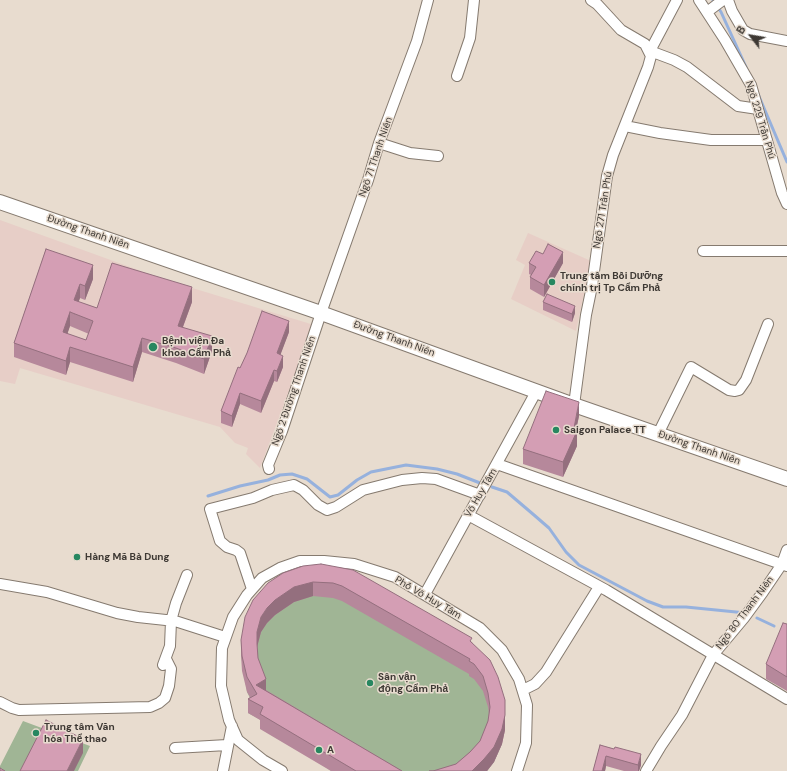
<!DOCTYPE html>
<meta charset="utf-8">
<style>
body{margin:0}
#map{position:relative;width:787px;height:771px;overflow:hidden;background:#e8dccf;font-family:"DM Sans",sans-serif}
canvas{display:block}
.north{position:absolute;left:731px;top:16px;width:40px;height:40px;-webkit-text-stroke:3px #e8dccf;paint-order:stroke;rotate:301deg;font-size:11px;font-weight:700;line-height:16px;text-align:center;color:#3e3934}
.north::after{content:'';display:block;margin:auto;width:14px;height:18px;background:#3e3934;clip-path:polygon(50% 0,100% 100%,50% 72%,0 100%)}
</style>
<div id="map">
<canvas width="787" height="771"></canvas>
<div class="north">B</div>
</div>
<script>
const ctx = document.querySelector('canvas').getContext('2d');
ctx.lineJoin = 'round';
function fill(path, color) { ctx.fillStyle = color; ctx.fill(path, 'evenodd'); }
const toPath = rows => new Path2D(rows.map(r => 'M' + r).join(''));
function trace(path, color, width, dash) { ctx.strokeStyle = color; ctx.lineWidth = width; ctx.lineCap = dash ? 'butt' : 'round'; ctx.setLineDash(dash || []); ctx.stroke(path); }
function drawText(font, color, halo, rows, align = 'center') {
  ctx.font = font + ' "DM Sans",sans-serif'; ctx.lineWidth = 3; ctx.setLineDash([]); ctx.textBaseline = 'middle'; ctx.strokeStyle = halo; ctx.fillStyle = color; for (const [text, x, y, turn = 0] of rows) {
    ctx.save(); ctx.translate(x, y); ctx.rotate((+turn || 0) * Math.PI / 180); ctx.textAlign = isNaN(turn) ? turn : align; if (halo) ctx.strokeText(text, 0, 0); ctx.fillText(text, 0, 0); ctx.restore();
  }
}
const education = toPath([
 [528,233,591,261,576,331,511,299,525,265,516,260]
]);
const medical = toPath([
 [0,220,166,280,314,325,260,468,246,454,248,448,235,443,220,427,20,368,15,384,0,381]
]);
const green = toPath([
 [303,581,472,652,502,744,494,762,487,771,331,771,263,721,248,713,252,702,247,692,241,655,245,632],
 [23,721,90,746,78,771,0,771,0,766]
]);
const stream = toPath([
 [713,0,721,12,746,67],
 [758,94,787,162],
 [492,487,507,492,534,515,549,528,566,552,579,565,647,601,663,607,686,607,746,613],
 [208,496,240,486,268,480,280,475,292,474,307,479,330,497,338,495,357,480,371,472,406,465,437,469,457,474,480,483],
 [757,618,774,626]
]);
const street = toPath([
 [677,0,650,51,674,60,687,67,738,106,758,109],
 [699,0,725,40,751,85,782,193,787,204],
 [728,0,732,11,743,30,750,34,787,41],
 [707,12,723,0],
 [457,76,470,38,474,0],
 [625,126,660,133,711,140,767,140],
 [379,143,410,153,438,156],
 [703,251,787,251],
 [574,405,586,315,592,286,607,176,613,155,648,67,651,56,645,44,621,30,597,4,591,0],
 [658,434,691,367,729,390,735,391,739,390,746,380,768,324],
 [497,464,787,566],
 [269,469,268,465,282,431,321,313,368,180,379,143,417,41,428,0],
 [468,515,606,590,787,699],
 [0,584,47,592,117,613,138,617,175,621,225,637],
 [252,589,240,553,236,550,227,547,220,541,210,509,253,498,272,490,294,485,303,490,318,505,327,510,336,507,363,490,402,480,422,478,436,479,480,495],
 [425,594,536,392],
 [163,665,170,646,171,621,176,603,187,575],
 [523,690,535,684,546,672,599,587],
 [0,702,12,708,19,710,150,707,159,703,165,698,169,686,171,669,166,659],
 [175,748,227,745],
 [223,771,232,726],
 [282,771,263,760,238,740,229,720,221,686,222,648,233,617,247,595,262,578,280,568,300,561,324,561,354,564,395,577,480,628,502,650,519,679,527,705,526,743,517,771],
 [646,771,661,746,682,715,713,655,744,618,763,592,782,564,787,550]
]);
const secondary = toPath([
 [0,202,321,313,574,405,787,479]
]);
const wall = toPath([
 [46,249,93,279,85,300,80,298,78,302,97,308,192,302,183,327,212,351,204,374,176,363,142,352,133,382,70,362,66,375,14,357,14,343],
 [70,326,89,334,86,340,67,334],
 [543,254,563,263,544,297,530,289,530,277,531,275,529,274,529,263],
 [543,302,575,313,572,322,543,310],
 [289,332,280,355,283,367,277,382,274,381,261,413,240,404,232,427,221,423,221,411,247,353],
 [579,416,576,430,577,446,563,477,523,464,523,449],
 [303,566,472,642,505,730,502,744,494,762,487,771,429,771,433,771,456,764,470,752,480,741,488,721,489,714,488,707,483,691,474,679,469,676,469,674,342,601,333,598,313,596,294,602,275,615,267,623,261,632,257,647,258,658,266,690,402,771,331,771,260,729,260,720,248,713,248,699,250,697,247,692,242,671,241,655,241,640],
 [787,624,787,691,766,679,766,664],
 [600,745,614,749,641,765,639,771,624,771,606,766,605,771,593,771]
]);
const shadedWall = toPath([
 [563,252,563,263,544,297,544,285],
 [93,265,93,279,85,300,85,286],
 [80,284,80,298,74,315,74,300],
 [192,287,192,302,178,340,178,326],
 [575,306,575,313,572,322,572,314],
 [70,312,70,326,63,347,63,332],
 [289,321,289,332,277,364,277,353],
 [212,336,212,351,204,374,204,359],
 [142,338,142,352,133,382,133,367],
 [70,347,70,362,66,375,66,361],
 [283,356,283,367,277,382,277,371],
 [274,370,274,381,261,413,261,401],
 [240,393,240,404,232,427,232,416],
 [579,402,579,416,575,435,577,431,577,446,563,477,563,462,574,428],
 [313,582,313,596,294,602,275,615,267,623,261,632,257,647,257,658,257,632,261,617,267,608,275,600,294,587],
 [266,679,266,694,256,685],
 [505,715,505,730,502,744,494,762,487,771,472,771],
 [83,739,83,753,74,771,67,771],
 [641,754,641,765,639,771,638,771,638,765],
 [606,756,606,766,605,771,602,771]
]);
const building = toPath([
 [548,244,563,252,544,285,530,277,536,267,529,263,536,251,543,254,548,244],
 [46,249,93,265,85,286,80,284,74,300,97,308,112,263,192,287,178,326,212,336,204,359,176,348,142,338,133,367,70,347,66,361,14,343,46,249],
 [70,312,93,321,86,340,63,332,70,312],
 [547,294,575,306,572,314,543,302,547,294],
 [262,311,289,321,277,353,283,356,277,371,274,370,261,401,240,393,232,416,221,411,238,367,240,368,247,353,262,311],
 [546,391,579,402,574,428,577,431,563,462,523,449,546,391],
 [321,564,353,570,472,638,470,641,490,660,498,677,505,700,505,715,502,729,494,747,484,759,472,771,429,771,433,771,456,764,470,752,480,741,488,721,490,707,488,693,483,676,474,664,469,661,470,659,342,586,333,583,313,582,294,587,275,600,267,608,261,617,257,632,257,644,258,658,266,679,256,685,402,771,356,771,260,714,263,707,248,699,257,694,247,677,242,656,241,640,245,617,253,600,268,583,283,573,303,566,321,564],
 [783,623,787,624,787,677,766,664,783,623],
 [46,720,83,739,67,771,20,771,46,720],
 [600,745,614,749,615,747,641,754,638,765,606,756,602,771,593,771,600,745],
 [0,768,5,771,0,771,0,768]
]);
const markers = [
 [552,282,4,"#278760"],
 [153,347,5,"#278760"],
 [556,430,4,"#278760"],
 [77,557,4,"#278760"],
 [370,683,4,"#278760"],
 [36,733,4,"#278760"],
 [319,750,4,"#278760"]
];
const streetNames = [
 ["Ngõ 229 Trần Phú",760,120,73],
 ["Ngõ 71 Thanh Niên",376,157,-71],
 ["Ngõ 271 Trần Phú",603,210,-81],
 ["Đường Thanh Niên",88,232,19],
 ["Đường Thanh Niên",394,339,20],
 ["Ngõ 2 Đường Thanh Niên",294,391,-71],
 ["Đường Thanh Niên",699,448,19],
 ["Võ Huy Tâm",481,493,-60],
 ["Phố Võ Huy Tâm",428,598,30],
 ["Ngõ 80 Thanh Niên",745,613,-53]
];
const poiNames = [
 ["Trung tâm Bồi Dưỡng",560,276],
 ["chính trị Tp Cẩm Phả",560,288],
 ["Bệnh viện Đa",162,341],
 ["khoa Cẩm Phả",162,353],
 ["Saigon Palace TT",564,430],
 ["Hàng Mã Bà Dung",85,557],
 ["Sân vận",378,677],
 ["động Cẩm Phả",378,689],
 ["Trung tâm Văn",44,727],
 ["hóa Thể thao",44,739],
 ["A",327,750]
];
fill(education, '#e7cec6');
fill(medical, '#e7cec7');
fill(green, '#a0b595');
trace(stream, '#96b1dd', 3);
trace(street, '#857a6f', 12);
trace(secondary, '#857a6f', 16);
trace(street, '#fff', 10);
trace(secondary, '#fff', 14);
fill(wall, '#b6889b');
fill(shadedWall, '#946f7e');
fill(building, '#d49eb4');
trace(building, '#946f7e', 1);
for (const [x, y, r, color] of markers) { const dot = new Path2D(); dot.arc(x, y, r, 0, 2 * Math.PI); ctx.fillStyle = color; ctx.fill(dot); trace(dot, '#e8dccf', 1.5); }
drawText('10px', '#3e3934', '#e8dccf', streetNames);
drawText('bold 10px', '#3e3934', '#e8dccf', poiNames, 'left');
</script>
